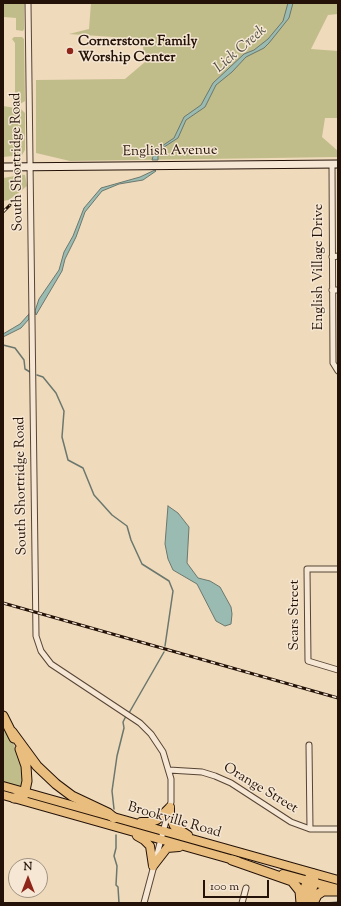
<!DOCTYPE html>
<style>
body{margin:0}
#map{position:relative;width:341px;height:906px;overflow:hidden;background:#efdabc;font-family:"Sorts Mill Goudy",serif}
canvas{display:block}
.frame{position:absolute;inset:0;border:4px solid #241208;pointer-events:none}
.north{position:absolute;left:8px;top:858px;width:40px;height:40px;box-sizing:border-box;background:#f5e7d3;border:1px solid #a19282;border-radius:50%;rotate:0deg;font-size:11px;font-weight:700;line-height:16px;text-align:center;color:#241208}
.north::after{content:'';display:block;margin:auto;width:14px;height:18px;background:#8f2418;clip-path:polygon(50% 0,100% 100%,50% 72%,0 100%)}
.scale{position:absolute;left:203px;top:880px;width:66px;height:18px;box-sizing:border-box;border:2px solid #241208;border-top:0;padding-left:5px;font-size:12px;line-height:14px;white-space:nowrap;color:#241208;-webkit-text-stroke:3px #f5e7d3;paint-order:stroke}
</style>
<div id="map">
<canvas width="341" height="906"></canvas>
<div class="frame"></div>
<div class="north">N</div>
<div class="scale">100 m</div>
</div>
<script>
const ctx = document.querySelector('canvas').getContext('2d');
ctx.lineJoin = 'round';
function fill(path, color) { ctx.fillStyle = color; ctx.fill(path, 'evenodd'); }
const toPath = rows => new Path2D(rows.map(r => 'M' + r).join(''));
function trace(path, color, width, dash) { ctx.strokeStyle = color; ctx.lineWidth = width; ctx.lineCap = dash ? 'butt' : 'round'; ctx.setLineDash(dash || []); ctx.stroke(path); }
function drawText(font, color, halo, rows, align = 'center') {
  ctx.font = font + ' "Sorts Mill Goudy",serif'; ctx.lineWidth = 3; ctx.setLineDash([]); ctx.textBaseline = 'middle'; ctx.strokeStyle = halo; ctx.fillStyle = color; for (const [text, x, y, turn = 0] of rows) {
    ctx.save(); ctx.translate(x, y); ctx.rotate((+turn || 0) * Math.PI / 180); ctx.textAlign = isNaN(turn) ? turn : align; if (halo) ctx.strokeText(text, 0, 0); ctx.fillText(text, 0, 0); ctx.restore();
  }
}
const green = toPath([
 [3,3,24,3,24,29,23,31,16,30,16,18,4,17],
 [91,3,338,3,338,14,328,15,311,49,338,51,338,118,325,118,322,137,338,151,338,157,70,161,36,153,36,80,125,79,145,62,142,39,69,34,89,29],
 [14,37,22,37,24,39,25,101,20,104,17,104,15,101,15,43,12,39],
 [3,106,21,109,25,113,25,150,22,155,3,157],
 [17,174,25,175,27,186,9,200,3,201,3,178,15,176],
 [3,723,21,759,24,777,21,788,3,783]
]);
const water = toPath([
 [288,3,293,3,289,18,269,43,264,48,246,57,232,72,216,85,205,107,186,120,178,138,161,149,158,153,158,160,152,160,154,153,159,148,174,138,184,117,201,105,213,83,244,54,254,50,268,39,283,21,288,3],
 [155,170,156,171,143,180,119,184,102,191,85,212,76,237,65,259,62,271,36,315,35,311,39,299,59,270,64,252,73,236,84,208,101,188,140,177,155,170],
 [29,314,29,319,21,328,3,337,3,334,20,324,29,314],
 [168,506,178,513,189,527,187,563,198,578,210,581,220,587,231,607,232,614,231,624,225,626,216,621,197,584,173,570,168,559,165,544,168,506]
]);
const stream = toPath([
 [3,345,15,348,24,360,25,369,30,372],
 [37,375,43,377,56,393,64,411,62,437,68,460,83,468,94,495,112,515,127,526,131,540,142,564,169,581,173,591,165,646],
 [129,713,164,652],
 [114,809,112,791,117,756,124,728,123,722,126,716],
 [116,835,116,848,114,856,117,866,116,885,118,887,119,903],
 [327,903,338,902]
]);
const street = toPath([
 [28,3,36,636,41,651,51,664,140,723,151,734,163,752,171,779,171,802,144,903],
 [332,164,333,363,338,371],
 [332,257,338,256],
 [332,290,338,290],
 [338,569,307,569,308,661,338,670],
 [309,745,310,829],
 [169,770,202,772,215,776,231,783,291,822,310,829,338,829],
 [242,903,246,888]
]);
const secondary = toPath([
 [3,167,338,164]
]);
const primary = toPath([
 [3,786,338,880],
 [3,795,237,861],
 [170,807,170,817,174,826,188,835],
 [141,822,150,822,157,820,170,807],
 [137,836,144,840,150,846,153,866],
 [153,866,167,848,179,847],
 [283,874,338,889]
]);
const highway = toPath([
 [3,716,14,738],
 [12,732,37,766,56,784,72,796,108,813,114,818],
 [14,798,24,795,27,781,26,766,20,749],
 [232,860,292,881,300,891,301,903],
 [303,898,307,881,313,874],
 [308,903,314,882,313,874],
 [313,903,317,895,323,891,338,891]
]);
const rail = toPath([
 [3,212,10,205],
 [3,603,338,698]
]);
const markers = [
 [70,51,4,"#8f2418"]
];
const poiNames = [
 ["Cornerstone Family",78,43],
 ["Worship Center",78,59]
];
const streetNames = [
 ["English Avenue",170,152,-1],
 ["South Shortridge Road",18,162,-91],
 ["English Village Drive",320,267,-90],
 ["South Shortridge Road",22,486,-91],
 ["Sears Street",296,615,-90],
 ["Orange Street",260,789,31],
 ["Brookville Road",174,821,16]
];
const waterNames = [
 ["Lick Creek",241,50,-41]
];
fill(green, '#c1bd8b');
fill(water, '#9abbb1');
trace(water, '#6b776d', 1);
trace(stream, '#6b776d', 1.5);
trace(street, '#574435', 7);
trace(secondary, '#241208', 9);
trace(primary, '#241208', 10);
trace(highway, '#241208', 11);
trace(street, '#f5e7d3', 5);
trace(secondary, '#f5e7d3', 7);
trace(primary, '#e8bd7e', 8);
trace(highway, '#e8bd7e', 9);
trace(rail, '#241208', 3);
trace(rail, '#f5e7d3', 1.5, [4.5]);
for (const [x, y, r, color] of markers) { const dot = new Path2D(); dot.arc(x, y, r, 0, 2 * Math.PI); ctx.fillStyle = color; ctx.fill(dot); trace(dot, '#f5e7d3', 1.5); }
drawText('bold 14px', '#241208', '#f5e7d3', poiNames, 'left');
drawText('14px', '#241208', '#f5e7d3', streetNames);
drawText('italic 15px', '#4d4d43', '#f5e7d3', waterNames);
</script>
